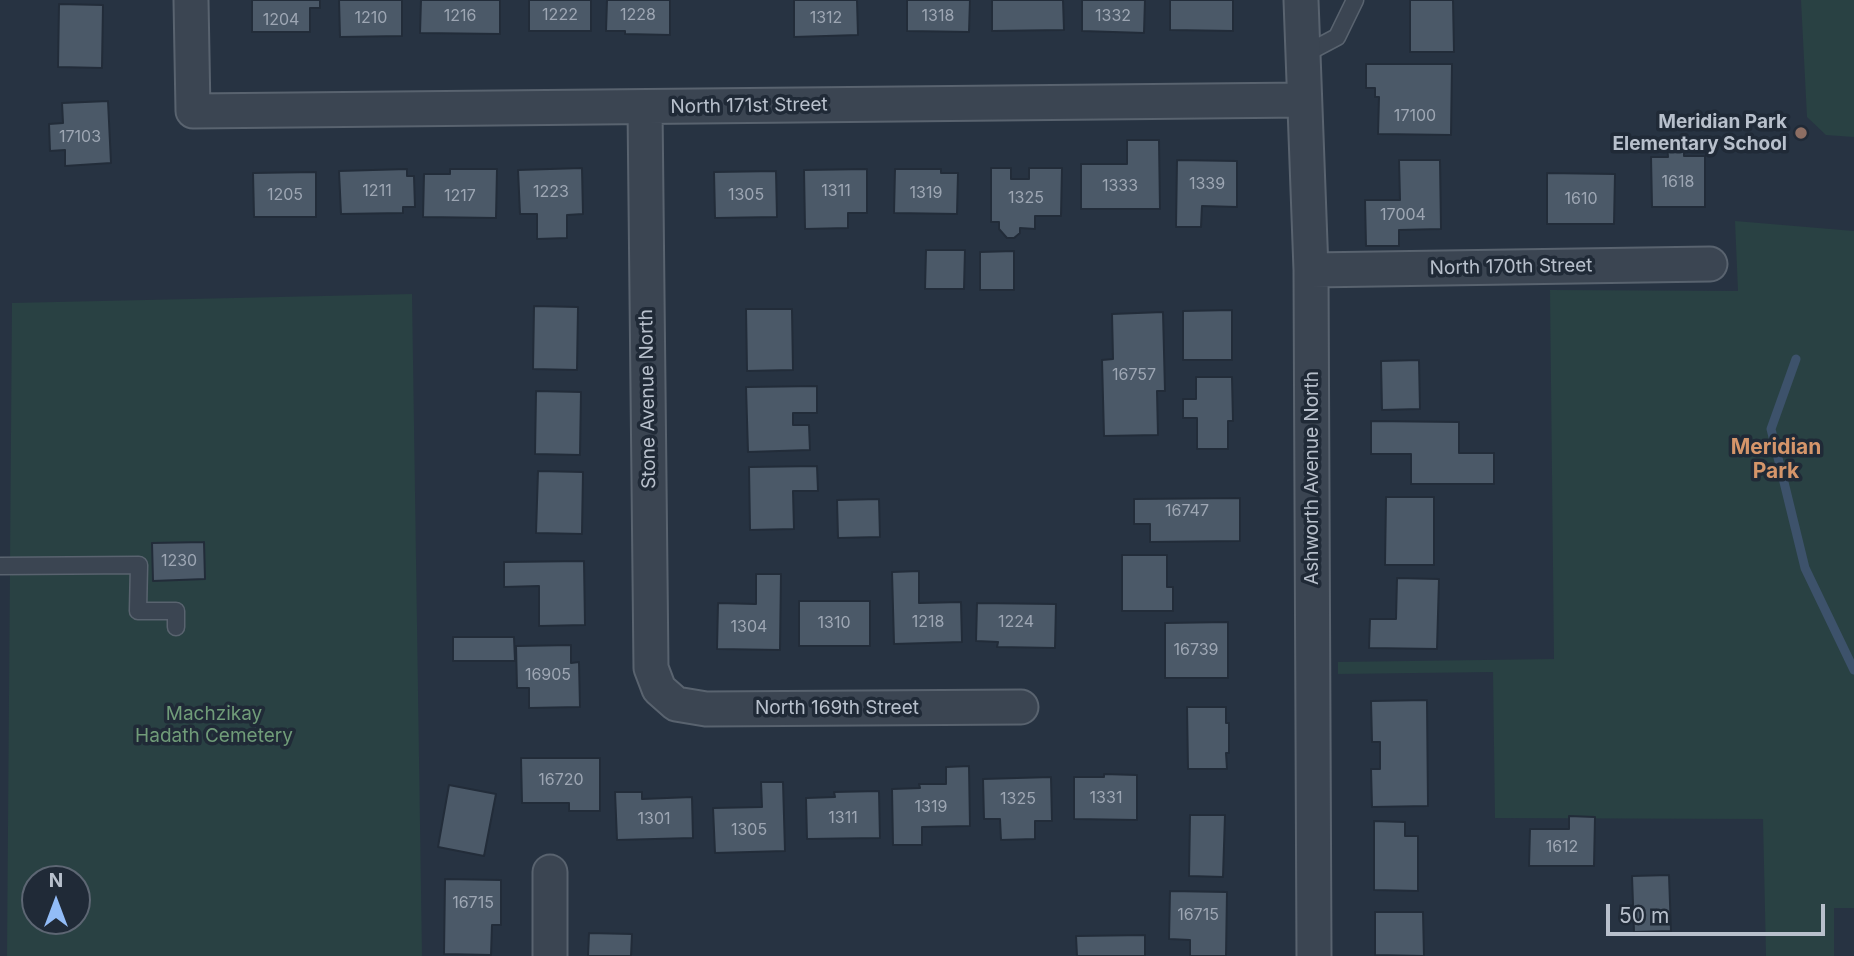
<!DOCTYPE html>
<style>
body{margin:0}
#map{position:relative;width:1854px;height:956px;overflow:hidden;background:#273342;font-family:Inter,sans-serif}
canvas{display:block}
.north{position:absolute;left:21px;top:865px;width:70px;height:70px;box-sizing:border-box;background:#202a37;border:2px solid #5d6673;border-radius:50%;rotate:0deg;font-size:19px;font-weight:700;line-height:28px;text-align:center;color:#b8c0cc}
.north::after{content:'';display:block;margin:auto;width:24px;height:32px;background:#92bcf7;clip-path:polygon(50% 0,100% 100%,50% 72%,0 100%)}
.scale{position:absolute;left:1606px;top:904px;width:219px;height:32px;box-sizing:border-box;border:4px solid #b8c0cc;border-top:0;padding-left:9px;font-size:21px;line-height:24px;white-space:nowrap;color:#b8c0cc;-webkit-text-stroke:5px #202a37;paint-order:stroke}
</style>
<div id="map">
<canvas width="1854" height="956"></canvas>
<div class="north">N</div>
<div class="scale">50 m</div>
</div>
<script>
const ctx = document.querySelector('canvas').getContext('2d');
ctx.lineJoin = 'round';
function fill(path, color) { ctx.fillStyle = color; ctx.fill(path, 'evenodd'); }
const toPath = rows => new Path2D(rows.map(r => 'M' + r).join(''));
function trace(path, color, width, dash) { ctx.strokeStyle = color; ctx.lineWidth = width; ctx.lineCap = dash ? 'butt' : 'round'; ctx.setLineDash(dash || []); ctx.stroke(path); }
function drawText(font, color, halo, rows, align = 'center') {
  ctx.font = font + ' Inter,sans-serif'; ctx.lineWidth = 7; ctx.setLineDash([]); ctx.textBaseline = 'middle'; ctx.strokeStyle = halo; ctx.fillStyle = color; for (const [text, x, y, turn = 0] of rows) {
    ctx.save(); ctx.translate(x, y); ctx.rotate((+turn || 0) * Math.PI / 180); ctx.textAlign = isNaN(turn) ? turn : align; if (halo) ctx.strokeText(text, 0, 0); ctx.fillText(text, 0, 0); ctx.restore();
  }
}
const green = toPath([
 [1801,0,1854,0,1854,137,1826,135,1807,117],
 [1735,221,1854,231,1854,908,1834,908,1834,956,1766,956,1763,819,1495,818,1493,672,1338,674,1338,662,1554,659,1550,290,1738,291],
 [412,294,422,956,7,956,12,303],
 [35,879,77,879,77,921,35,921]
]);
const stream = toPath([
 [1796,359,1771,429,1805,568,1854,670]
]);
const building = toPath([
 [252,0,320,0,320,8,310,8,310,32,252,32,252,0],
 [339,0,402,0,402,36,340,37,339,0],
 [421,0,500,0,500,34,420,33,421,0],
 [529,0,591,0,591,31,529,31,529,0],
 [607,0,670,0,670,35,625,34,625,31,606,31,607,0],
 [794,0,857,0,858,35,794,37,794,0],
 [907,0,970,0,969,32,907,31,907,0],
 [992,0,1063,0,1064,30,992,31,992,0],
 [1082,0,1145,0,1144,33,1082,31,1082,0],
 [1170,0,1233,0,1233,31,1170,30,1170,0],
 [1410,0,1453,0,1454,52,1410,52,1410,0],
 [59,4,103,5,102,68,58,67,59,4],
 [1366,64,1452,64,1451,135,1378,134,1379,97,1375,97,1375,88,1366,88,1366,64],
 [108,101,111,163,65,166,65,150,50,151,49,124,63,123,62,103,108,101],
 [1127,140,1159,140,1160,209,1081,209,1081,164,1127,164,1127,140],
 [1667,144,1684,144,1684,156,1705,156,1705,207,1652,207,1651,157,1668,157,1667,144],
 [1177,160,1237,161,1237,207,1202,206,1201,227,1176,227,1177,160],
 [1399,160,1440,160,1441,229,1399,230,1399,246,1366,246,1365,200,1400,200,1399,160],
 [582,168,583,214,567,215,567,238,537,239,537,214,520,214,518,170,582,168],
 [991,168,1011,168,1011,179,1029,179,1029,168,1062,168,1061,216,1035,216,1035,229,1020,228,1020,233,1014,238,1007,238,999,229,999,222,991,222,991,168],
 [407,169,407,176,414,176,415,207,403,207,403,213,341,214,339,171,407,169],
 [450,169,497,169,496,218,423,217,424,174,450,174,450,169],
 [867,169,867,213,848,213,848,228,805,229,804,170,867,169],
 [895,169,941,169,941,173,958,173,957,214,894,213,895,169],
 [776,171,777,217,715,218,714,172,776,171],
 [316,172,316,217,254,217,253,173,316,172],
 [1547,173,1615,174,1614,224,1547,224,1547,173],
 [926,250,965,250,964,289,925,289,926,250],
 [1014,251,1014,290,980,290,980,252,1014,251],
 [534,306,578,307,577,370,533,369,534,306],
 [746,309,792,309,793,370,747,371,746,309],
 [1232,310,1232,360,1183,360,1183,311,1232,310],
 [1163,312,1165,391,1157,391,1158,435,1104,436,1102,360,1113,359,1112,314,1163,312],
 [1419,360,1420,409,1382,410,1381,361,1419,360],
 [1196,377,1232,377,1233,421,1228,421,1228,449,1197,449,1197,418,1183,418,1183,399,1196,399,1196,377],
 [817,386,817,413,793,413,793,425,809,425,810,450,748,452,746,387,817,386],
 [536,391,581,392,580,455,535,454,536,391],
 [1371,421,1459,422,1459,453,1494,453,1494,484,1411,484,1411,454,1371,454,1371,421],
 [817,466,818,491,793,491,794,529,750,530,749,467,817,466],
 [538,471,583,472,582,534,536,533,538,471],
 [1386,497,1434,497,1434,565,1385,565,1386,497],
 [1240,498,1240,541,1150,542,1150,524,1134,524,1134,499,1240,498],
 [879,499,880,537,838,538,837,500,879,499],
 [204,542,205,579,153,581,152,543,204,542],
 [1122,555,1167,555,1167,587,1173,587,1173,611,1122,611,1122,555],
 [584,561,585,625,539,626,539,586,504,587,504,562,584,561],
 [919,571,919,603,961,602,962,642,894,644,892,572,919,571],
 [756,574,781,574,780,650,717,649,718,603,756,604,756,574],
 [1397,578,1439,579,1437,649,1369,648,1370,619,1396,619,1397,578],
 [799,601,870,601,870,646,799,646,799,601],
 [977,603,1056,604,1055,648,997,647,998,642,976,641,977,603],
 [1228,622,1228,678,1165,678,1165,623,1228,622],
 [453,637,514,637,515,661,453,661,453,637],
 [571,645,571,663,579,662,580,707,529,708,529,688,517,688,516,646,571,645],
 [1427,700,1428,806,1372,807,1371,769,1380,769,1380,742,1372,742,1371,701,1427,700],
 [1187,707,1226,707,1226,723,1229,723,1229,753,1226,753,1227,769,1188,769,1187,707],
 [521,758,600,758,600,811,569,811,569,803,522,803,521,758],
 [969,766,970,826,922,827,922,845,893,845,892,789,920,788,919,784,946,784,946,767,969,766],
 [1104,774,1137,775,1137,820,1074,819,1074,777,1104,777,1104,774],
 [1051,777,1052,821,1035,821,1035,839,1001,840,1000,819,984,819,983,779,1051,777],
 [761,782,783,782,785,851,715,853,713,808,762,807,761,782],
 [449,785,496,794,484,856,438,847,449,785],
 [879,791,880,838,807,839,806,798,835,797,834,792,879,791],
 [615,792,642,792,642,799,692,797,693,838,617,840,615,792],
 [1190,815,1225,815,1223,877,1189,876,1190,815],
 [1569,816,1595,817,1594,866,1529,866,1530,829,1569,829,1569,816],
 [1374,821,1405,822,1405,836,1418,836,1418,891,1374,890,1374,821],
 [1669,875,1671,931,1634,932,1632,876,1669,875],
 [445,879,501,880,501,925,492,925,491,955,444,954,445,879],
 [1170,891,1227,892,1226,956,1190,956,1190,940,1169,939,1170,891],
 [1375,912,1423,912,1424,956,1375,955,1375,912],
 [589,933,632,934,631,956,588,956,589,933],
 [1145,935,1145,956,1077,956,1076,936,1145,935]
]);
const service = toPath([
 [1303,55,1337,37,1355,0],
 [0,566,139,565,138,611,176,611,176,627]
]);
const minor = toPath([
 [191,0,193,111,1304,100],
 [1301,0,1311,270,1314,956],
 [645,107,651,668,659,689,676,704,706,709,1021,707],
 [1311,270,1710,264],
 [550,956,550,872]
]);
const markers = [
 [1801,133,7,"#8d6e63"]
];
const numberNames = [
 ["1222",560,15],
 ["1228",638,15],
 ["1216",460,16],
 ["1318",938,16],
 ["1332",1113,16],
 ["1210",371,18],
 ["1312",826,18],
 ["1204",281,20],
 ["17100",1415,116],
 ["17103",80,137],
 ["1618",1678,182],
 ["1339",1207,184],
 ["1333",1120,186],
 ["1211",377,191],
 ["1311",836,191],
 ["1223",551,192],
 ["1319",926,193],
 ["1205",285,195],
 ["1305",746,195],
 ["1217",460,196],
 ["1325",1026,198],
 ["1610",1581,199],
 ["17004",1403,215],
 ["16757",1134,375],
 ["16747",1187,511],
 ["1230",179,561],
 ["1218",928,622],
 ["1224",1016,622],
 ["1310",834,623],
 ["1304",749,627],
 ["16739",1196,650],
 ["16905",548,675],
 ["16720",561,780],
 ["1331",1106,798],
 ["1325",1018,799],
 ["1319",931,807],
 ["1311",843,818],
 ["1301",654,819],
 ["1305",749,830],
 ["1612",1562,847],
 ["16715",473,903],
 ["16715",1198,915]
];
const streetNames = [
 ["North 171st Street",749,106,-1],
 ["North 170th Street",1511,267,-1],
 ["Stone Avenue North",648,399,-91],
 ["Ashworth Avenue North",1312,478,-90],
 ["North 169th Street",837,708]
];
const poiNames = [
 ["Meridian Park",1787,122],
 ["Elementary School",1787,144]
];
const parkNames = [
 ["Machzikay",214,714],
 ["Hadath Cemetery",214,736]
];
const neighbourhoodNames = [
 ["Meridian",1776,448],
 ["Park",1776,472]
];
fill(green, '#294143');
trace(stream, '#3d526b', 9);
fill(building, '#4b5968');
trace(building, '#222c39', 2);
trace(service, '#59636f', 19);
trace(minor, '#59636f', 37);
trace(service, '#3b4552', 16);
trace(minor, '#3b4552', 33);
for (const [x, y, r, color] of markers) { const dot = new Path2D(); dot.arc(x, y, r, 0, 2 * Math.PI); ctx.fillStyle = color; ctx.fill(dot); trace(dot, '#202a37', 2.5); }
drawText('16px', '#9da6b3', null, numberNames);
drawText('19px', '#b8c0cc', '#202a37', streetNames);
drawText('bold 19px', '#b8c0cc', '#202a37', poiNames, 'right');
drawText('19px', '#709c79', '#202a37', parkNames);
drawText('bold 21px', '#d5956a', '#202a37', neighbourhoodNames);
</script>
